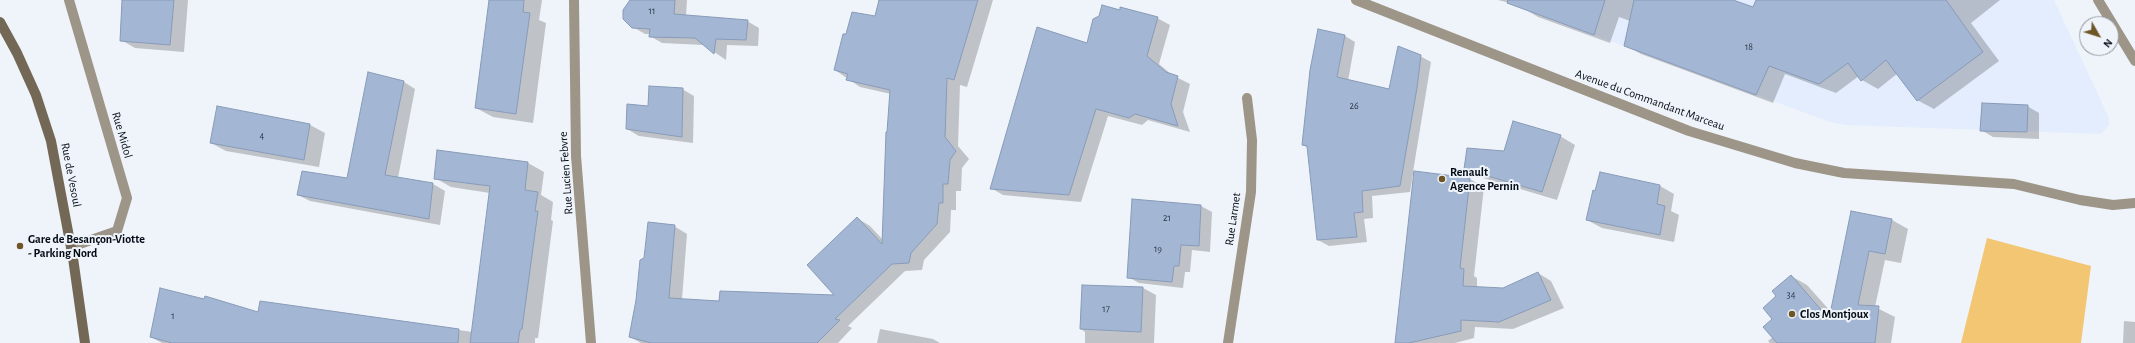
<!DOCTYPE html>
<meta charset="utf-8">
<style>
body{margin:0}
#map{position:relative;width:2135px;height:343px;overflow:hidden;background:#eff4fa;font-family:"Alegreya Sans",sans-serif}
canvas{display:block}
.north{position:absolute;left:2079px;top:16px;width:40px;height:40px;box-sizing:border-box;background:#eff4fa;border:1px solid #92979f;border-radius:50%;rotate:129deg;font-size:11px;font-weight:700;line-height:16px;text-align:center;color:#060c16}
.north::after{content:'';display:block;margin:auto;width:14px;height:18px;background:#6d5525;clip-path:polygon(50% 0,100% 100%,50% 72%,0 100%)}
</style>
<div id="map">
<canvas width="2135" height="343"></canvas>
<div class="north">N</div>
</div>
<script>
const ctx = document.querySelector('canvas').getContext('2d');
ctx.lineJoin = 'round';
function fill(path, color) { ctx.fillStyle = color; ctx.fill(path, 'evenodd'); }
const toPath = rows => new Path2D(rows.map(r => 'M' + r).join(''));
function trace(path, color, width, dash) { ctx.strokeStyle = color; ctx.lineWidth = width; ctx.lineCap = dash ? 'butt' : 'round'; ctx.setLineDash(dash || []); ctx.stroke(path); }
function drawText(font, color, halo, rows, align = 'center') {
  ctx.font = font + ' "Alegreya Sans",sans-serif'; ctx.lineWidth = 4; ctx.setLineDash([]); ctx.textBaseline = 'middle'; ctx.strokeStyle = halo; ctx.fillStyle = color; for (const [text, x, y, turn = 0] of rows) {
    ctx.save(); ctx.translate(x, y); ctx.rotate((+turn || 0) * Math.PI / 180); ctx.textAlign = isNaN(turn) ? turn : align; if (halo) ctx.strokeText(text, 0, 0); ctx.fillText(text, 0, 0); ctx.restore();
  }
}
const built = toPath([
 [1523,0,2054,0,2109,118,2109,125,2101,134,1845,125,1830,122,1521,8]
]);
const green = toPath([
 [1987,238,2091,266,2081,343,1961,343]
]);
const shadow = toPath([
 [123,0,188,0,184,52,135,48,121,40],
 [490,0,542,0,539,20,546,23,533,123,493,117,476,108],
 [631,0,687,0,686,16,747,21,759,28,758,46,727,45,726,60,704,45,662,43,650,36,650,34,645,34,633,27],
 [880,0,993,0,967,87,960,85,958,146,969,159,962,168,961,191,956,191,956,210,951,210,950,232,924,260,922,270,905,271,848,326,852,328,838,343,641,343,630,337,645,259,674,226,687,234,682,299,720,302,837,296,857,218,870,226,883,240,891,94,860,87,835,70,847,36,875,17],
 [1498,0,1731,0,1754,9,1757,0,2000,0,1971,23,1999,61,1934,109,1917,100,1898,73,1878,89,1862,80,1859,76,1836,93,1785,74,1773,103,1641,54,1625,45,1630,21,1619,17,1610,43,1538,17,1518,5],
 [1157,18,1170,25,1159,64,1172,75,1190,84,1183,112,1190,132,1148,120,1142,125,1108,116,1081,202,1003,195,991,188,1088,44],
 [1319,30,1345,36,1355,42,1348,81,1390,90,1420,56,1431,62,1413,172,1470,179,1484,187,1474,276,1477,278,1477,288,1503,289,1538,273,1551,281,1564,308,1513,329,1475,327,1474,338,1455,343,1396,343,1415,174,1413,174,1410,192,1372,196,1373,218,1364,219,1367,242,1329,246,1318,240,1308,148,1303,145],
 [404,82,415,89,398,178,433,184,445,191,440,225,310,201,298,195,348,179],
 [682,89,694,96,693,143,639,136,627,129,649,107],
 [2027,106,2039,113,2039,139,1993,137,1981,130],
 [218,108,310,125,325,133,319,167,226,151,211,143],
 [1560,136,1575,145,1557,200,1480,177,1465,169,1504,152],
 [528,163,544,172,541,195,553,202,551,220,553,221,538,338,535,338,535,343,162,343,151,337,259,313,261,302,473,332,490,193,451,187,435,178],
 [1660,186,1674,194,1671,211,1679,215,1674,242,1602,228,1587,220],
 [1201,206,1212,212,1210,252,1192,250,1190,272,1185,272,1183,288,1139,283,1128,277],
 [1851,212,1892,220,1908,229,1901,263,1885,260,1875,307,1895,317,1891,343,1770,343,1768,341,1773,337,1773,319,1778,296,1791,276,1807,285,1832,313],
 [1143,288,1156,295,1154,343,1085,343,1085,332,1081,329],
 [2124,321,2135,322,2135,343,2123,343],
 [880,329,933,339,940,343,877,343]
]);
const building = toPath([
 [122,0,174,0,170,45,120,41,122,0],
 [489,0,524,0,523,12,530,13,516,114,475,108,489,0],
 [630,0,675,0,674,14,748,20,746,40,716,39,714,54,695,38,649,37,650,29,632,28,623,19,623,10,630,0],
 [879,0,978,0,954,80,947,78,945,137,956,151,950,160,948,184,943,184,943,203,939,203,937,224,911,253,909,263,892,264,835,319,840,320,817,343,651,343,629,337,636,300,640,260,644,258,648,222,675,225,669,298,719,301,720,291,834,295,807,265,857,217,882,244,886,132,887,132,890,90,846,80,848,74,834,70,843,34,846,34,852,12,875,16,879,0],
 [1508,0,1605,0,1594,35,1507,3,1508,0],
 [1634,0,1733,0,1753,7,1756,0,1946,0,1983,52,1917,101,1886,60,1861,81,1848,63,1819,84,1769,66,1756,95,1624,46,1634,0],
 [1102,5,1120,10,1120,7,1158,17,1147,56,1166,72,1178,76,1171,104,1178,126,1135,114,1129,118,1096,109,1069,195,990,189,1037,27,1087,43,1093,19,1099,16,1102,5],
 [1318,29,1345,35,1337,77,1389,89,1398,46,1421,55,1417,88,1400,186,1362,191,1363,212,1354,213,1357,237,1317,240,1307,146,1302,145,1310,70,1318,29],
 [368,72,404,81,385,175,433,183,429,219,297,195,302,171,347,178,368,72],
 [649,86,683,88,682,137,626,129,627,104,648,106,649,86],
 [1982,103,2028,105,2027,132,1980,131,1982,103],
 [217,106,310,124,304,160,210,143,217,106],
 [1513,121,1561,135,1542,192,1464,169,1467,148,1504,151,1513,121],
 [437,150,528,162,525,190,538,192,535,211,538,211,522,329,520,330,518,343,470,343,490,186,434,179,437,150],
 [1414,171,1470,178,1460,268,1464,269,1463,286,1503,288,1538,272,1551,300,1499,322,1461,320,1461,331,1409,343,1395,343,1414,171],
 [1600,172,1660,185,1657,204,1665,206,1660,235,1586,220,1593,190,1595,191,1600,172],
 [1132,199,1201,205,1199,246,1181,245,1179,266,1174,266,1172,282,1127,278,1132,199],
 [1851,211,1892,219,1885,254,1869,251,1858,305,1879,306,1875,343,1777,343,1763,327,1772,319,1763,308,1776,296,1772,291,1791,275,1829,319,1851,211],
 [1082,285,1143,287,1141,332,1080,329,1082,285],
 [160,288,204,299,205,296,258,312,260,301,459,329,458,343,172,343,150,337,160,288]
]);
const street = toPath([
 [69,0,127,198,117,231,71,247],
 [574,0,576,156,591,343],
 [1356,0,1689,131,1795,163,1844,173,2014,184,2080,200,2113,205,2135,203],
 [2098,0,2135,61],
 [1228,343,1251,192,1252,140,1247,98]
]);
const secondary = toPath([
 [0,22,17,53,36,95,51,141,73,258,85,343]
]);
const markers = [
 [1442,179,4,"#6d5525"],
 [20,246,4,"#6d5525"],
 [1792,314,4,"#6d5525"]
];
const numberNames = [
 ["11",652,11],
 ["18",1749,47],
 ["26",1354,106],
 ["4",262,136],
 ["21",1167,218],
 ["19",1158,249],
 ["34",1791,295],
 ["17",1106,309],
 ["1",173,316]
];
const streetNames = [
 ["Avenue du Commandant Marceau",1650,100,20],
 ["Rue Midol",122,135,74],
 ["Rue Lucien Febvre",566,173,-94],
 ["Rue de Vesoul",71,175,79],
 ["Rue Larmet",1233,219,-82]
];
const poiNames = [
 ["Renault",1450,172],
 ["Agence Pernin",1450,186],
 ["Gare de Besançon-Viotte",28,239],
 ["- Parking Nord",28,253],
 ["Clos Montjoux",1800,314]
];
fill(built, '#e3edfd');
fill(green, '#f3c673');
fill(shadow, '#0003');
fill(building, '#a3b7d5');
trace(building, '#879ab7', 1);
trace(street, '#9d9587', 10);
trace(secondary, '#736855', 10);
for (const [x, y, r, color] of markers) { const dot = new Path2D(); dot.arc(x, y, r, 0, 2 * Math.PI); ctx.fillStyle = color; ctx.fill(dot); trace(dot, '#eff4fa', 1.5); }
drawText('10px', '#2d3746', null, numberNames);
drawText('12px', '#060c16', '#eff4fa', streetNames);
drawText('bold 12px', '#060c16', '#eff4fa', poiNames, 'left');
</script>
